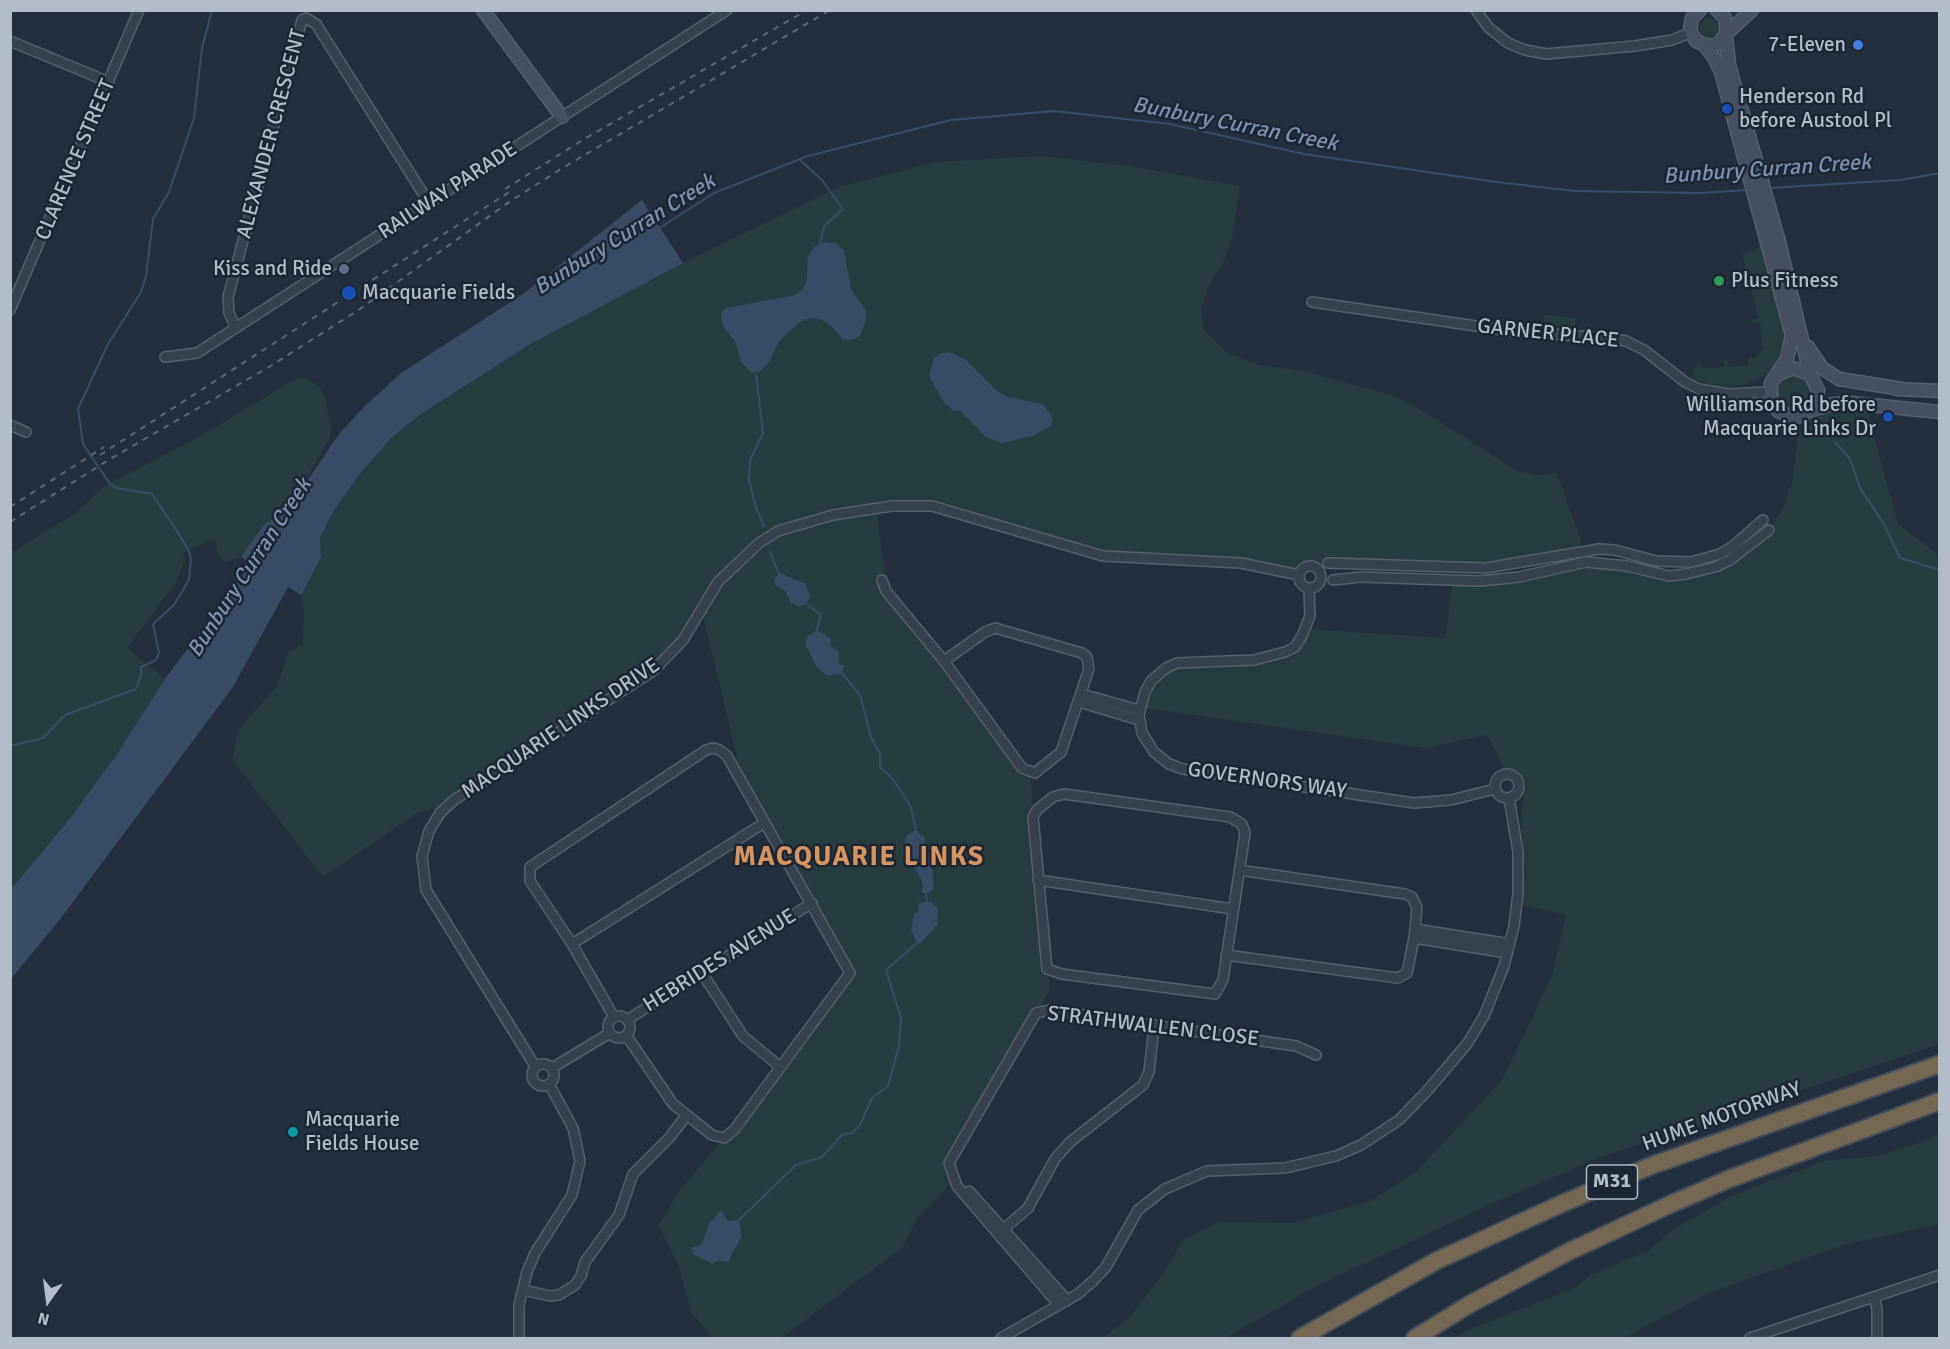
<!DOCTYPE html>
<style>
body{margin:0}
#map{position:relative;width:1950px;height:1349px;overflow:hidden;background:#242f3e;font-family:Signika,sans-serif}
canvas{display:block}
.frame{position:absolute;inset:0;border:12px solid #b4bcc9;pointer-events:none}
.north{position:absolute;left:18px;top:1271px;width:60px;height:60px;-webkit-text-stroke:4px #1d2633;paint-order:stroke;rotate:194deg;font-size:16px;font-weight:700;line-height:24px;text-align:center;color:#b4bcc9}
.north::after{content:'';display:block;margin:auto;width:21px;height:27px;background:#b4bcc9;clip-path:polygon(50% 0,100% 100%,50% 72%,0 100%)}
</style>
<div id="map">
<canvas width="1950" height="1349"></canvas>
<div class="frame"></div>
<div class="north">N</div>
</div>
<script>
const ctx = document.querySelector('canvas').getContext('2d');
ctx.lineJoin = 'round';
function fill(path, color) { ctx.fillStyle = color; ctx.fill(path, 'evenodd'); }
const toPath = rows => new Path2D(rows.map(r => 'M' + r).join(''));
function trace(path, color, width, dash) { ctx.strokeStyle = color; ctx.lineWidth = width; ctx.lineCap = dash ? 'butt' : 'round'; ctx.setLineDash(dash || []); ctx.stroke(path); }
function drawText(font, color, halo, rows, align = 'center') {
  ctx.font = font + ' Signika,sans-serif'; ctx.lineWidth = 5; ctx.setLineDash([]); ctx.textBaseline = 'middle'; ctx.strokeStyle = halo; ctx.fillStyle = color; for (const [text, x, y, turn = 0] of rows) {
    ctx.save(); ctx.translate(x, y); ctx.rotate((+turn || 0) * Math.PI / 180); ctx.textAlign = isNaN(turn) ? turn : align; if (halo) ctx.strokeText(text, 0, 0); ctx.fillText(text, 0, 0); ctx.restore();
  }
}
const green = toPath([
 '1699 28a10 10 0 1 1 20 0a10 10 0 1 1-20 0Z',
 [1041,156,1129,166,1240,186,1232,238,1223,263,1209,285,1201,308,1204,330,1226,352,1258,365,1303,371,1395,396,1428,414,1517,471,1537,475,1557,473,1584,550,1479,569,1347,562,1305,566,1300,574,1263,566,1103,556,934,506,876,509,887,590,1030,773,1050,990,949,1162,956,1179,918,1217,902,1248,784,1336,774,1338,713,1338,692,1313,678,1265,659,1225,679,1191,724,1138,850,974,744,787,701,607,666,660,448,806,417,813,323,877,232,759,239,729,277,686,288,653,303,644,304,617,301,595,321,558,320,538,333,512,359,475,391,438,421,414,529,345,683,263,839,187,936,162],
 [1764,245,1787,334,1785,350,1767,375,1744,385,1720,387,1691,378,1698,362,1703,368,1724,367,1724,360,1727,360,1728,367,1748,365,1749,357,1755,359,1763,348,1760,322,1753,323,1752,320,1759,318,1751,288,1745,289,1744,286,1750,284,1742,255],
 [1544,315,1576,318,1575,328,1543,326],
 '1776 393a18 18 0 1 1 36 0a18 18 0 1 1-36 0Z',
 [304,377,319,386,325,398,331,428,329,440,285,514,265,523,241,557,224,562,217,552,215,538,183,553,185,560,176,582,127,648,165,679,115,757,68,821,11,889,11,553,74,514,106,485,194,440,294,380],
 [1865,404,1898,524,1939,555,1939,1044,1606,1155,1493,1203,1317,1286,1226,1338,1102,1338,1128,1319,1163,1274,1183,1240,1219,1222,1293,1223,1370,1201,1416,1172,1502,1080,1552,976,1566,915,1523,905,1525,869,1521,819,1526,784,1517,772,1504,767,1487,735,1426,748,1139,707,1166,667,1254,660,1295,646,1306,629,1445,638,1452,584,1580,563,1668,575,1715,567,1769,530,1783,508,1792,482,1798,438,1808,413],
 [1939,1132,1939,1224,1843,1245,1709,1293,1624,1338,1455,1338,1468,1330,1575,1288,1590,1275,1648,1251,1671,1231,1731,1196,1824,1161,1878,1156,1931,1139]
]);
const water = toPath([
 [642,200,683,263,529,345,421,414,391,438,359,475,333,512,320,538,321,558,301,595,288,587,233,687,61,918,11,979,11,889,68,821,115,757,165,679,251,564,241,557,265,523,285,514,339,434,364,407,401,373,523,294],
 [824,242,836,243,844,251,851,289,866,311,865,323,860,336,851,340,843,339,831,326,822,320,811,318,801,321,779,341,768,364,759,372,752,373,741,362,735,341,722,325,721,313,727,308,795,295,803,289,807,280,808,256,814,247],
 [950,352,965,359,997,391,1008,397,1043,404,1051,415,1053,422,1050,426,1033,436,1002,443,986,437,960,411,953,410,945,404,929,376,934,358,941,353],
 [780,573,806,584,810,597,806,604,800,607,791,603,785,591,775,585,775,578],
 [817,630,831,639,831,646,839,651,839,664,844,666,842,673,827,676,817,667,806,646,807,637],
 [916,830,924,837,932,865,934,888,926,894,921,892,923,886,920,876,902,854,906,836],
 [931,902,938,909,937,925,921,943,917,943,911,930,914,914,918,912,919,903],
 [721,1211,728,1221,739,1220,742,1236,728,1262,717,1261,713,1264,693,1254,692,1248,702,1244,709,1223]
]);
const stream = toPath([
 [799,159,821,179,843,209,824,226,820,244],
 [1769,188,1901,180,1940,173],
 [658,229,714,193,808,156,951,120,1054,111,1170,124,1304,154,1496,182,1575,191,1700,193,1748,190],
 [756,374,763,433,750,460,749,480,756,508,764,526],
 [1835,442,1850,459,1860,488,1884,524,1900,558,1940,570],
 [770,552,779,574],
 [806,604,821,615,817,630],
 [842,673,860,695,871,737,880,754,880,767,892,778,910,805,916,830],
 [10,746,43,738,65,715,136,689,141,675,141,667,156,660,159,653,153,624,174,605,189,580,191,560,189,551,177,531,152,494,116,488,110,484,83,444,78,409,107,346,141,292,146,276,153,219,169,192,194,118,202,48,212,10],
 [926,894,927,902],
 [739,1220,796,1165,822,1157,842,1135,852,1133,860,1125,872,1098,888,1086,899,1046,901,1018,886,970,917,943]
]);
const street = toPath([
 [1476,10,1488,27,1508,43,1525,50,1546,54,1635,46,1672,40,1690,33],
 [10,41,109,82],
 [1312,302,1510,331,1607,338,1626,341,1644,350,1685,382,1699,389,1728,394,1769,392],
 [10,310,139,10],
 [236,328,229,313,228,297,302,20,306,18,316,24,429,203],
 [165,357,197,353,727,10],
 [10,425,26,432],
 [1328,563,1486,568,1599,549,1615,550,1656,561,1691,562,1720,554,1732,547,1763,520],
 '1299 577a11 11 0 1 1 22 0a11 11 0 1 1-22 0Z',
 [882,580,886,591,944,661,985,632,995,628,1082,653,1087,657,1089,669,1061,752,1035,773,1022,768,944,661],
 [1333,580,1361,577,1480,581,1519,577,1586,562,1627,566,1669,576,1686,574,1715,567,1730,560,1769,530],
 [1309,589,1310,616,1302,636,1295,647,1285,652,1254,660,1177,663,1166,668,1151,681,1145,692,1139,715,1142,733,1154,752,1169,764,1183,769,1414,803,1451,800,1495,789],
 [1082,694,1139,710],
 [1079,702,1139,720],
 '1495 786a12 12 0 1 1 24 0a12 12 0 1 1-24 0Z',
 [1064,794,1230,817,1242,824,1245,833,1223,980,1215,994,1062,974,1047,969,1033,817,1037,810,1053,797,1064,794],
 [1038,880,1233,909],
 [1415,929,1510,944],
 [1414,938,1507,953],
 [572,944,764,823],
 [1226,955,1398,978,1407,973,1414,938,1417,908,1412,897,1405,894,1239,870],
 [702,973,743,1036,779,1066],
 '608 1027a11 11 0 1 1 22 0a11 11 0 1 1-22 0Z',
 [614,1017,572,944,530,881,530,867,706,750,713,748,720,750,727,756,850,973,734,1130,724,1138,712,1135,673,1104,626,1035],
 [627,1020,812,903],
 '532 1075a11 11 0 1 1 22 0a11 11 0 1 1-22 0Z',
 [535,1066,426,890,422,856,429,831,440,813,454,800,653,671,683,640,718,582,759,543,778,531,833,515,892,506,932,506,1103,556,1241,563,1299,575],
 [552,1068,610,1033],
 [969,1191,1067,1300],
 [998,1234,1028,1208,1055,1159,1070,1142,1143,1085,1149,1072,1154,1027],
 [523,1290,550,1296,559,1295,575,1285,581,1276,585,1262,619,1215,633,1174,669,1138,686,1116],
 [1874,1297,1877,1309,1877,1338],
 [1059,1305,957,1186,949,1163,1036,1013,1049,1010,1296,1046,1316,1055],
 [519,1338,519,1305,527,1272,535,1253,572,1195,580,1161,573,1128,549,1084],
 [1001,1338,1078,1294,1093,1281,1106,1267,1138,1210,1165,1189,1207,1171,1285,1168,1336,1156,1361,1145,1399,1120,1427,1091,1467,1044,1484,1016,1504,966,1514,926,1518,894,1518,852,1509,798],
 [1750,1338,1940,1275]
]);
const secondary = toPath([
 [483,10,562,117],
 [1700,10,1692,18,1690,30,1696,41,1708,46,1718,44,1727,33,1725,18,1717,10],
 [1727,33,1752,10],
 [1726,35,1729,65,1779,242,1810,374],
 [1705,46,1715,59,1721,72,1792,335,1787,359,1771,383,1771,401,1778,411,1791,417,1800,416,1811,410,1816,403,1818,390,1810,374,1793,368,1777,375],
 [1808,347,1822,368,1839,379,1902,389],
 [1896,389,1940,391],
 [1811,410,1834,404,1850,403,1940,412]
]);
const highway = toPath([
 [1300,1338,1436,1261,1561,1204,1653,1165,1940,1064],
 [1415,1338,1470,1304,1568,1252,1671,1204,1729,1179,1940,1101]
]);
const rail = toPath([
 [505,189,581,141,807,10],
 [100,455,514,189],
 [10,507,104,447],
 [10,522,110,459,269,367,357,311,512,200,561,169,830,10]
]);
const markers = [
 [1858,45,6,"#3f7fe0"],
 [1727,109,6,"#1a4fb4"],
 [344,269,6,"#5c6f8a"],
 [1719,281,6,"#2e9e5b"],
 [349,293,8,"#1a4fb4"],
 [1888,417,6,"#1a4fb4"],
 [293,1132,6,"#0f9aa8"]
];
const shields = [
 [1612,1182,51]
];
const shieldNames = [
 ["M31",1612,1182]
];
const poiNames = [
 ["7-Eleven",1846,45,"right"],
 ["Henderson Rd",1739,97],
 ["before Austool Pl",1739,121],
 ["Kiss and Ride",332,269,"right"],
 ["Plus Fitness",1731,281],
 ["Macquarie Fields",362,293],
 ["Williamson Rd before",1876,405,"right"],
 ["Macquarie Links Dr",1876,429,"right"],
 ["Macquarie",305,1120],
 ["Fields House",305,1144]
];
const streetNames = [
 ["ALEXANDER CRESCENT",272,134,-75],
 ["CLARENCE STREET",76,160,-67],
 ["RAILWAY PARADE",448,191,-33],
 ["GARNER PLACE",1548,334,6],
 ["MACQUARIE LINKS DRIVE",561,729,-34],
 ["GOVERNORS WAY",1267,781,8],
 ["HEBRIDES AVENUE",720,961,-32],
 ["STRATHWALLEN CLOSE",1153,1027,7],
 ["HUME MOTORWAY",1722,1117,-20]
];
const waterNames = [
 ["Bunbury Curran Creek",1235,125,11],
 ["Bunbury Curran Creek",1767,170,-4],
 ["Bunbury Curran Creek",625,235,-32],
 ["Bunbury Curran Creek",250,568,-57]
];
const districtNames = [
 ["MACQUARIE LINKS",859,858]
];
fill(green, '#263c3f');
fill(water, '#394c67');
trace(stream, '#394c67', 2);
trace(street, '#565f6c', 12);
trace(secondary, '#565f6c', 15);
trace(highway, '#434c59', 20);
trace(street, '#38414e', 9);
trace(secondary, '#465061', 12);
trace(highway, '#746855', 16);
trace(rail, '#5a6575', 2, [6, 6]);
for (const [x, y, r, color] of markers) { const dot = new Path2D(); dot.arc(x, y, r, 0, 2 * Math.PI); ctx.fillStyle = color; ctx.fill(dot); trace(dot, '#1d2633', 2); }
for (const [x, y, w] of shields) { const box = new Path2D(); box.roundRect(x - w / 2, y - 17, w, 34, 4.5); ctx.fillStyle = '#1d2633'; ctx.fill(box); trace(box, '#b4bcc9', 1.5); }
drawText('bold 20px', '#b4bcc9', null, shieldNames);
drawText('21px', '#b4bcc9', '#1d2633', poiNames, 'left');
drawText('21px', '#b4bcc9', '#1d2633', streetNames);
drawText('italic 22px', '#7c92b1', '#1d2633', waterNames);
ctx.letterSpacing = '1.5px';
drawText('bold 27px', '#d59563', '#1d2633', districtNames);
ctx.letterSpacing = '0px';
</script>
